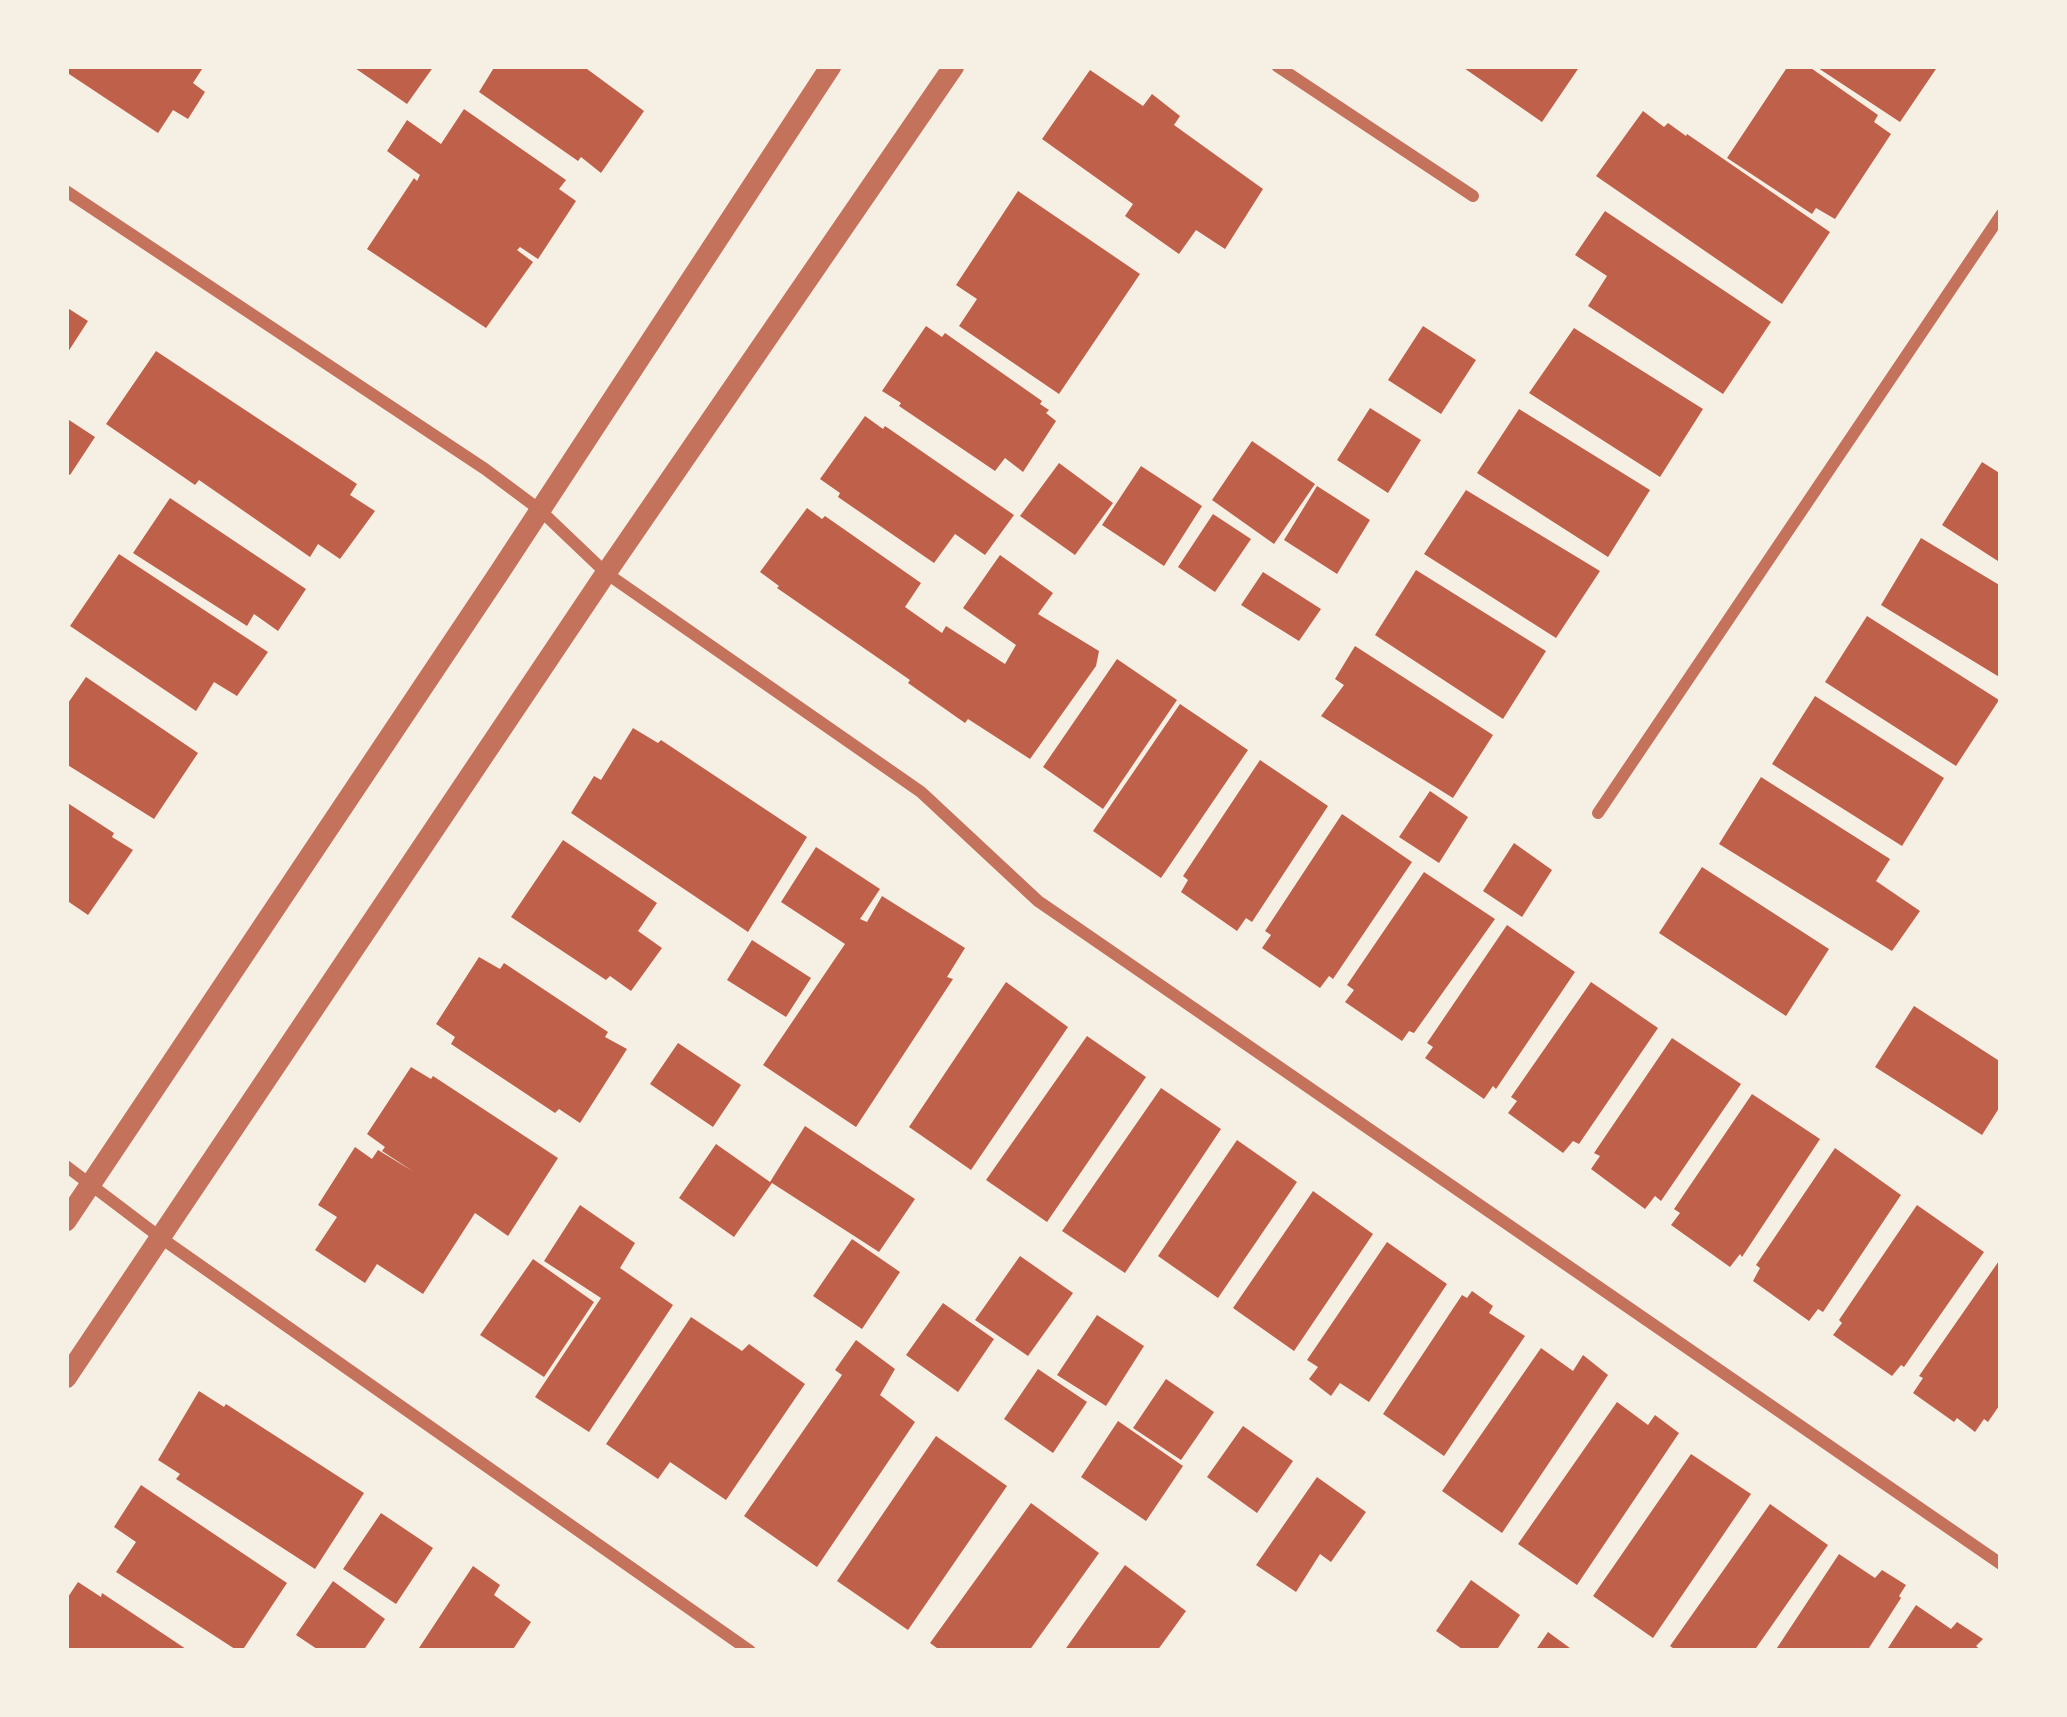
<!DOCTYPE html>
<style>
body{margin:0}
#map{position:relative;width:2067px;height:1717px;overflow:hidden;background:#f6efe4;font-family:"Playfair Display",serif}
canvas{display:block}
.frame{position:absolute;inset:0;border:69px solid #f6efe4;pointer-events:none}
</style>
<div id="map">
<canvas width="2067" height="1717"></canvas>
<div class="frame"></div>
</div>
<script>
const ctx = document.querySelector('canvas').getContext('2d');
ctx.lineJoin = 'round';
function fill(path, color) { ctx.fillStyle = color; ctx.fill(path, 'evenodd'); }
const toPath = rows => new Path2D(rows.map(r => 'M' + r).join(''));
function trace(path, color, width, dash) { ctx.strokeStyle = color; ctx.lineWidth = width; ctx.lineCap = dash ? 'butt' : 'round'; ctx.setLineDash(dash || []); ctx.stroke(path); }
const building = toPath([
 [66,66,204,66,193,83,205,92,188,119,173,110,158,133,66,72],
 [352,66,434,66,407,104],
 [495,66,583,66,644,111,601,173,581,157,578,161,479,92],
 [1461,66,1580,66,1542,122],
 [1788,66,1808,66,1878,115,1874,122,1891,134,1835,219,1816,208,1812,214,1727,158],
 [1815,66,1938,66,1900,122],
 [1090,70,1143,106,1152,94,1180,116,1174,125,1263,189,1225,249,1196,230,1179,254,1125,216,1133,204,1042,139],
 [464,109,566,180,559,189,576,201,538,259,520,247,517,250,533,262,486,328,367,249,414,178,417,181,420,175,387,151,407,120,441,144],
 [1643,111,1664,127,1668,123,1686,136,1687,134,1830,232,1782,304,1596,176],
 [1018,191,1140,274,1059,394,959,326,977,299,956,285],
 [1605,211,1771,322,1723,394,1588,306,1607,276,1575,255],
 [66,307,88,321,66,355],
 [926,326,942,337,945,333,1042,401,1040,404,1049,410,1046,413,1056,421,1023,472,1005,458,995,471,899,406,901,403,882,391],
 [1423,326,1476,360,1441,414,1388,380],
 [1574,328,1703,409,1660,477,1529,393],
 [156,351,357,484,350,495,375,511,340,559,318,544,310,557,199,480,195,485,106,424],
 [1370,408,1421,440,1388,493,1337,460],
 [1519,409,1650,490,1608,557,1477,473],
 [865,416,883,429,885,426,1014,515,985,555,955,534,934,563,838,497,840,493,820,479],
 [66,418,95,437,70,475,66,472],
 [1252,441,1315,484,1274,544,1212,500],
 [1982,462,2001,474,2001,563,1942,525],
 [1059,463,1113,503,1075,555,1020,516],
 [1141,466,1202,506,1164,566,1102,525],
 [1317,486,1370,520,1337,574,1284,540],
 [1466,490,1600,571,1556,638,1424,554],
 [170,498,306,589,278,631,254,614,247,626,133,553],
 [807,508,822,519,825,516,921,583,905,607,942,633,946,626,1005,664,1016,645,963,608,1000,555,1053,593,1038,614,1099,651,1096,666,1030,759,968,719,965,723,908,683,910,680,777,588,779,586,760,572],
 [1213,514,1251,539,1215,592,1178,567],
 [1921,538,2001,586,2001,678,1881,605],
 [119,554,268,652,237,696,214,682,196,711,70,626],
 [1416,570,1546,651,1503,719,1375,635],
 [1263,572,1321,609,1299,641,1241,605],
 [1867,616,1999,700,1956,766,1825,682],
 [1355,646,1493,735,1453,798,1321,716,1344,685,1335,679],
 [1117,659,1177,700,1103,809,1043,767],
 [86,677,198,753,154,819,66,764,66,706],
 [1815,696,1944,778,1902,846,1772,764],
 [1180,704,1248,750,1161,878,1093,831],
 [633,728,658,743,661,740,807,837,748,932,571,813,594,776,601,780],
 [1260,760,1328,806,1252,922,1246,918,1237,931,1181,892,1188,880,1183,876],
 [1761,777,1890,859,1876,881,1920,911,1892,951,1719,844],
 [1430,791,1468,817,1439,863,1399,837],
 [66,802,114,833,112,837,133,850,88,915,66,900],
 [1342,814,1412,862,1333,979,1329,976,1320,988,1262,948,1271,935,1265,931],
 [563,840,657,903,638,931,662,948,631,991,610,976,606,980,511,917],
 [1514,843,1552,870,1522,917,1483,891],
 [816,847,880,889,860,919,867,922,882,896,965,948,947,977,953,979,856,1127,763,1065,845,944,781,902],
 [1702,867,1829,949,1786,1016,1659,933],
 [1424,872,1495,919,1414,1033,1409,1031,1402,1041,1345,1002,1354,990,1347,985],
 [1507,925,1575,972,1496,1089,1493,1086,1484,1099,1425,1058,1433,1047,1427,1043],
 [752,940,811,978,786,1017,727,980],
 [479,957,500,969,504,963,608,1032,605,1037,627,1049,580,1123,559,1109,555,1113,451,1044,455,1037,436,1024],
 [1006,982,1068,1027,971,1170,909,1127],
 [1591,982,1658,1028,1579,1144,1573,1141,1563,1153,1508,1113,1517,1101,1511,1097],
 [1914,1006,2001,1062,2001,1105,1982,1135,1875,1067],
 [1087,1036,1146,1077,1047,1222,986,1180],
 [1672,1038,1741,1084,1661,1201,1655,1196,1645,1209,1591,1169,1600,1156,1594,1153],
 [678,1043,741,1085,713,1127,650,1084],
 [411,1067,431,1079,433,1076,558,1158,508,1236,475,1213,423,1294,377,1264,365,1283,315,1250,337,1217,318,1205,355,1147,372,1159,378,1150,414,1172,382,1151,385,1147,367,1134],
 [1161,1088,1221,1129,1125,1273,1062,1231],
 [1752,1094,1820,1139,1742,1257,1740,1254,1730,1267,1671,1225,1680,1213,1674,1209],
 [805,1126,915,1199,879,1252,772,1183,734,1237,679,1198,716,1144,770,1182],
 [1237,1140,1297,1182,1218,1298,1158,1256],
 [1835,1148,1901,1195,1823,1312,1818,1309,1809,1321,1753,1281,1760,1268,1756,1265],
 [1313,1191,1373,1234,1294,1351,1233,1308],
 [580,1205,635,1243,620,1268,673,1305,589,1432,535,1397,601,1298,544,1261],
 [1917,1205,1984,1252,1904,1367,1901,1365,1892,1376,1833,1335,1842,1323,1839,1320],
 [852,1239,900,1272,862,1329,813,1296],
 [1387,1242,1447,1284,1369,1402,1340,1383,1331,1396,1309,1379,1318,1367,1307,1360],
 [1020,1256,1073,1293,1028,1356,975,1320],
 [2001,1258,2001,1403,1988,1422,1984,1419,1975,1432,1957,1418,1954,1422,1913,1393,1923,1378,1919,1376],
 [533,1259,594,1302,544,1377,480,1335],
 [1472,1291,1493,1306,1489,1313,1525,1336,1444,1456,1383,1414,1462,1295,1467,1298],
 [943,1303,994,1339,958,1392,906,1355],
 [1097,1315,1144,1346,1106,1406,1057,1375],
 [691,1317,742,1351,749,1344,805,1384,726,1500,670,1462,658,1479,606,1444],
 [856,1340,895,1369,880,1395,915,1422,817,1567,744,1516,842,1375,835,1370],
 [1541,1348,1573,1371,1583,1355,1608,1375,1502,1533,1442,1491],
 [1038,1369,1087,1402,1053,1453,1004,1419],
 [1166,1379,1214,1412,1181,1460,1133,1428],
 [199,1391,224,1407,226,1404,364,1493,315,1569,176,1479,180,1474,158,1460],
 [1617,1402,1648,1425,1655,1415,1679,1433,1577,1585,1518,1544],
 [1118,1421,1183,1466,1146,1521,1081,1477],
 [1243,1426,1293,1461,1257,1513,1207,1477],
 [936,1436,1007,1486,908,1630,837,1581],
 [1691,1454,1751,1494,1653,1638,1593,1596],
 [1317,1477,1366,1512,1331,1562,1320,1554,1296,1592,1256,1565],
 [141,1485,287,1583,242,1651,238,1651,116,1572,136,1542,114,1527],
 [1031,1503,1099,1553,1029,1651,941,1651,930,1643],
 [1770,1504,1828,1545,1754,1651,1677,1651,1670,1646],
 [381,1513,433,1548,396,1604,343,1569],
 [1839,1554,1875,1578,1882,1570,1906,1585,1899,1596,1901,1598,1867,1651,1775,1651],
 [1125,1565,1186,1611,1157,1651,1064,1651],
 [473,1566,500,1585,494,1595,531,1622,512,1651,417,1651],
 [1471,1580,1520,1615,1496,1651,1465,1651,1436,1631],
 [333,1581,385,1619,363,1651,320,1651,296,1635],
 [78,1582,101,1597,102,1593,189,1651,66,1651,66,1600],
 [1916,1605,1951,1629,1957,1622,1983,1639,1976,1646,1982,1651,1886,1651],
 [1548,1632,1574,1651,1535,1651]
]);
const minor = toPath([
 [1277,66,1473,196],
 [66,191,485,469,540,510,606,573,921,792,1038,901,2001,1564],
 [1598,813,2001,215],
 [66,1166,161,1238,750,1651]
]);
const tertiary = toPath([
 [66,1221,499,573,831,66],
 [66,1378,606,573,954,66]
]);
fill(building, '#bf614a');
trace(minor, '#c5725c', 12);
trace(tertiary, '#c5725c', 21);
</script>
